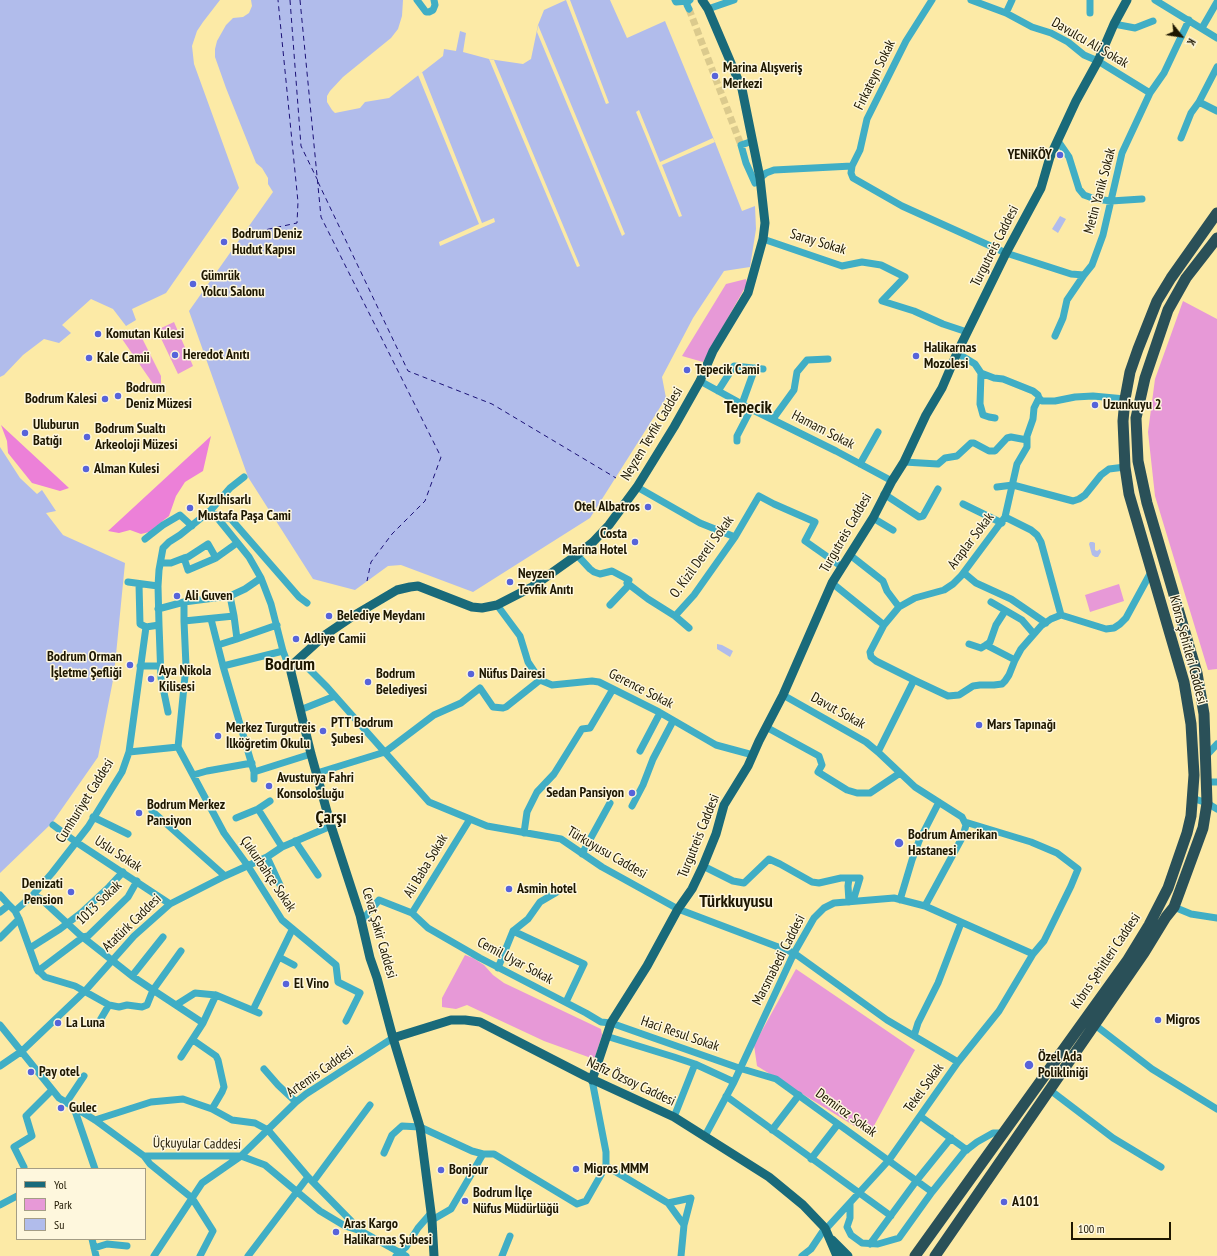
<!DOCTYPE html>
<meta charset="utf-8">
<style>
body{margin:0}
#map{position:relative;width:1217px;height:1256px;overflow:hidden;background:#fceaa6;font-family:"PT Sans Narrow",sans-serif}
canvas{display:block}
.legend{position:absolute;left:16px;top:1168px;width:130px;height:72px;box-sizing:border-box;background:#fef7dd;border:1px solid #a49d85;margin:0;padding:5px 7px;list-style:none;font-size:12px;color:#1e1700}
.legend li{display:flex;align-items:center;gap:8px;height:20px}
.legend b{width:20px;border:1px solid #a49d85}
.north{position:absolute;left:1161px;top:16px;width:40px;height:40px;-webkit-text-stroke:3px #fef7dd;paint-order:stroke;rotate:120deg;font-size:11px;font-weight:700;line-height:16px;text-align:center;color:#1e1700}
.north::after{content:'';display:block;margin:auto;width:14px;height:18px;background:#1e1700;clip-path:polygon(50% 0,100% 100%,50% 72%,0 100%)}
.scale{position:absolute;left:1071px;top:1222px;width:100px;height:18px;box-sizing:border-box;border:2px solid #1e1700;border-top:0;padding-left:5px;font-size:12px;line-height:14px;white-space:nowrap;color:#1e1700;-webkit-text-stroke:3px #fef7dd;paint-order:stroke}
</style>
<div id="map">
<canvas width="1217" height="1256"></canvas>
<ul class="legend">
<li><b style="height:5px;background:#196a7a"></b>Yol</li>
<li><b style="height:11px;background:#e799d7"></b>Park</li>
<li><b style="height:11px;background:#b1bceb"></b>Su</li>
</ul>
<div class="north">K</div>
<div class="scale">100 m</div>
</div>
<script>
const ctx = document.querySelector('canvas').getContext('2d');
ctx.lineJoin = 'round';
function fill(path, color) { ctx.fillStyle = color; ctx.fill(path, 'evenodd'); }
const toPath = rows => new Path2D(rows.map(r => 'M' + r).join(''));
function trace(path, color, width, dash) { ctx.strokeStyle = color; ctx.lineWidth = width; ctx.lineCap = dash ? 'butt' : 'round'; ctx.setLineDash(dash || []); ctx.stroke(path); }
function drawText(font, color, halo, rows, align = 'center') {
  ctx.font = font + ' "PT Sans Narrow",sans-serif'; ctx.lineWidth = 3; ctx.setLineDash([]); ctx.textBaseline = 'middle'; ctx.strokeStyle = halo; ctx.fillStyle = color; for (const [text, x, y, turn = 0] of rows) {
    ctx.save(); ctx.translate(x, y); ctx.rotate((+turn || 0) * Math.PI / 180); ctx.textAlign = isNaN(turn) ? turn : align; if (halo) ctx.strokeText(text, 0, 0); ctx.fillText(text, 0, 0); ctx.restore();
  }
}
const green = toPath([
 [746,279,747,284,703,362,682,356,726,284],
 [1183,301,1217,319,1217,669,1208,670,1155,496,1148,432,1155,379],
 [174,322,193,366,178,374,157,330],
 [137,328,161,376,161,389,158,391,120,336],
 [1119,584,1124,601,1090,612,1085,595],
 [465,955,473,958,484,965,493,975,504,983,601,1029,602,1035,595,1057,591,1058,544,1041,467,1005,456,1009,442,1007,442,998],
 [796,969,915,1050,869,1135,757,1066,754,1045]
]);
const forest = toPath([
 [1,425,69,488,60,491,32,483,8,453,7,441],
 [211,436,203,471,185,482,176,496,169,516,149,532,141,534,130,530,119,533,108,531]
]);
const water = toPath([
 [0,0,220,0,203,22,197,31,192,46,194,64,239,188,166,293,132,309,136,320,126,326,113,309,91,299,62,325,71,333,59,343,44,339,23,355,4,375,0,377],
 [251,0,403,0,402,16,398,29,391,38,343,77,330,91,327,96,327,102,332,110,335,113,360,108,365,102,389,98,443,56,444,49,456,51,460,31,466,33,463,52,489,59,523,64,531,59,538,25,544,10,566,0,610,0,627,38,665,21,715,142,742,211,755,206,756,229,750,267,724,271,693,318,662,377,666,398,590,518,473,592,401,565,388,566,355,590,313,579,248,477,189,311,273,192,268,184,268,178,262,168,256,163,226,88,215,57,215,49,217,41,226,25,233,18,243,17,249,13,252,6],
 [1060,216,1066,219,1058,233,1052,229],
 [0,447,20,478,37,494,42,490,56,511,46,513,63,535,125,563,114,675,98,757,52,823,0,873],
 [1090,542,1093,542,1095,543,1095,550,1097,551,1100,549,1101,552,1098,557,1095,557,1092,555,1089,544],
 [717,644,722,645,733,651,730,657,717,649]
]);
const pier = toPath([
 [566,0,570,0,609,103,606,104],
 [538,25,625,234,622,236,537,32],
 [489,59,494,60,580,266,577,267],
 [422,72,482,223,494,218,495,222,440,246,439,242,479,224,418,75],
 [639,110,660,162,713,138,715,142,662,165,682,216,679,217,636,112]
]);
const ferry = toPath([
 [290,0,301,146,317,179],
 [300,0,321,217,441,457,425,501,392,534,371,562,367,581],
 [318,182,408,371,492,404,616,478],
 [241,235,297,223,298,202,278,0]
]);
const minorTunnel = toPath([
 [689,9,741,145]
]);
const minor = toPath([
 [417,0,426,12,429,12,433,10,435,5,434,0],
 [675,0,676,2,688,1],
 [971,0,1006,13,1032,27,1051,33,1068,42,1084,55,1098,61,1150,93],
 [1155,0,1217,38],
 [689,9,687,5,688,1,690,0],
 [708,9,734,0],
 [1006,13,1012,0],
 [1090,13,1090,0],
 [1114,24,1135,28,1153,21],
 [1202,28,1217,2],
 [1199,102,1217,67],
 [1181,138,1191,113,1199,102,1217,111],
 [1058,141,1069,157,1079,189,1084,195,1095,199,1111,201,1142,199],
 [750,142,741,145,746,163,755,183],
 [852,166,860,150,867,119,906,41,932,0],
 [760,178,766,173,774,170,852,166,851,173,853,178,902,206,1006,253,1071,274,1084,275,1092,265,1103,235,1122,153,1150,93,1164,73,1189,20],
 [763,239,842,266,862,262,881,265,905,277,882,301,914,311,943,324,967,332],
 [1055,336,1063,318,1067,300,1084,275],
 [957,353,975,364,981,373,994,378,1003,379,1033,391,1038,395,1039,398,1042,401,1055,401,1075,397,1093,396,1125,399],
 [981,373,980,404,983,415,989,417,995,418],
 [700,381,751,409,836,451,892,481],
 [718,391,734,366,763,369],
 [742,404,755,368],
 [773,419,794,390,797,372,807,360,828,359],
 [737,441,737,436,751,409],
 [904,462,938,464,945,458,957,456,971,443,974,443,989,451,995,451,1007,438,1011,437,1027,440],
 [860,464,878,432],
 [637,487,700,523,735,537],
 [997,487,1013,485,1073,501,1079,499,1085,495,1101,475,1109,469,1125,467],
 [884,494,919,517,923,516,938,489],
 [963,504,1002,523],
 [211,510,249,557,261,578,271,604,283,651,291,672],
 [215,515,231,519,299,597,307,603],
 [1005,517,1031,530,1037,535,1041,542,1061,615],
 [873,518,893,530],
 [145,539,163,525,180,515,192,526],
 [577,555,590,569,594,572,600,574,612,571,629,580,627,583,648,599,675,616],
 [850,555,883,581,887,591,899,607],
 [216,558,237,543],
 [161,563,171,563,184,558,188,557,208,544,216,558,188,570,184,558],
 [964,573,976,583,1011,599,1046,623],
 [128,582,158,586],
 [832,583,884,625],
 [139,584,140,624,146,627],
 [184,602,184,621,234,616,230,596],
 [991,602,1022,620,1034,634],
 [497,605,520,636,528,662,540,680,552,685,592,681,599,682,659,712,716,745,753,755],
 [610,605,629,585],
 [158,609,184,602,230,596,245,589,261,578],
 [234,616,237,639,277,625],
 [211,619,223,666,283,651],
 [159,625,161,678,168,712],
 [689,628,675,616,694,595,735,537,759,496,774,504,815,522,805,541,842,567],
 [969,644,981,648,986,645,990,642,996,625,1005,611],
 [218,645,237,639],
 [986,645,1015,660],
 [299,659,327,687,429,802,487,826,561,839,602,867,678,909,794,953,887,1020,958,1062],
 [140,666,160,666],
 [223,666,254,772,254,779],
 [914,680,876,661,871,657,870,652,884,625,899,607,915,598,944,590,953,584,961,576,1005,517,1017,464,1027,447,1027,436,1033,419,1034,408,1039,398],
 [783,695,866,742,878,752],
 [300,710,335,696],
 [766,727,819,756,822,765,818,772,847,790,857,793,870,793,900,773],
 [178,747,186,666,184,621],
 [178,747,193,775,207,771,252,763],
 [640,751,660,713],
 [129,752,178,747],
 [1206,756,1217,744],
 [254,772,311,754],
 [317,773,385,752,434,715,461,703,480,688,493,707,503,708,506,707,540,680],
 [193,775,224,833,248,866,282,920,336,965,338,982,360,993,346,1021],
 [1207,782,1217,782],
 [1192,798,1207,803,1217,809],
 [632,806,643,785,653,759,673,721],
 [258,809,282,847],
 [152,811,225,876],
 [93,817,128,834],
 [236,818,258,809,270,801],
 [53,825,76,842,170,904],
 [524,833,527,812,537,792,554,774,582,729,590,728,613,689],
 [295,841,318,875],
 [582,854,610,803],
 [267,857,280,885],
 [703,866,733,881,744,883,769,859,780,864,812,882,819,883,841,878,860,878,853,901],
 [0,895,9,905],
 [33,895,41,899,80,935,132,976,153,990,181,951],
 [900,900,912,860,919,841,939,802],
 [849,902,848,886,849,878],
 [925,906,1033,954],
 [1174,907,1191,914,1217,918],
 [15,911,19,919,37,969,45,977,75,986,109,1005,119,1007,127,1005,142,1007,147,1005,153,990,203,1023],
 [0,912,9,905,15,911,33,895,52,873,88,827,122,772,129,752,146,627,159,625,158,586,159,570,163,548,169,542,180,535,211,510,230,488,244,477],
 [412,913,428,928,480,958,586,1013,601,1022,611,1023,739,1068,776,1079,932,1192],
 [361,922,379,900,412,913,470,819],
 [513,931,584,964,566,1002],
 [0,938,19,919],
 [30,948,60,929,81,913,109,887,123,872],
 [279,957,294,965],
 [498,968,513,931,528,919,540,902,557,892],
 [38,971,83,937,88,936,128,897,137,881],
 [132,976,163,937],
 [176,1005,195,993,216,995,259,1013],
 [253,1010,292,930],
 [99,1022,109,1005],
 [0,1025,59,1098,95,1120,144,1156,241,1156,265,1165,320,1211,345,1226,361,1231,406,1256],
 [1095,1025,1152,1069,1217,1109],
 [606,1036,674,1057,695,1064,734,1082],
 [914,1036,918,1023,938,983,961,923],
 [193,1040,216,1056,218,1060,224,1087,222,1092,212,1109],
 [181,1057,203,1023,216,995],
 [0,1066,22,1051,85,991,134,936,170,904,225,876,267,857,282,847,331,826],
 [264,1069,278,1085,296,1102],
 [1050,1090,1113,1138,1161,1167],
 [726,1096,891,1216],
 [66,1103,84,1076],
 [74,1108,95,1169],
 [920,1116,967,1150],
 [674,1117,695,1064],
 [95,1120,151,1102,183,1099,212,1109,232,1120,255,1123,268,1130,308,1177,359,1229],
 [772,1130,799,1095],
 [705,1136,734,1082,794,953,814,918,824,908,834,903,894,898,925,906,963,836,966,825,962,817,915,787,878,752,914,680,948,696,959,695,973,686,980,685,994,685,1002,684,1005,681,1009,675,1015,660,1021,649,1041,626,1051,619,1061,615,1106,629,1114,628,1120,624,1126,618,1151,572],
 [384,1153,392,1135,402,1126,420,1127,472,1151,483,1154,494,1154,577,1204,586,1201,606,1166,606,1152,592,1080],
 [144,1156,150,1164,192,1198,213,1231,200,1256],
 [811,1159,838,1124],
 [606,1166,668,1203,684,1225,681,1256],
 [24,1167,14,1147,32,1136,26,1116,52,1090],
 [313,1182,370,1105],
 [668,1203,691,1198,684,1225],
 [850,1203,850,1218,847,1227,851,1235,862,1243,878,1244,899,1238,932,1192,964,1152,977,1142,993,1133,1004,1133],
 [0,1205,17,1196],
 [432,1220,451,1209,483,1154],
 [825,1230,889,1160,958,1062,999,1011,1033,954,1044,941,1071,886,1078,869,1057,853,1031,842,965,822],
 [92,1239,96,1256],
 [870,1244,917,1180,951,1138],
 [94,1248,107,1244,127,1246],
 [154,1256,202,1183,241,1156,296,1102,306,1094,393,1038],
 [248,1256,308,1177],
 [396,1256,406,1247,418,1228,431,1213],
 [502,1256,510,1236],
 [802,1256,811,1249,825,1228]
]);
const major = toPath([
 [393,1038,451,1020,465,1020,480,1022,585,1076,674,1117,769,1177,803,1205,825,1228,837,1256],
 [592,1080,611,1023,647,966,678,909,692,889,703,866,716,834,724,805,748,766,759,741,783,695,832,583,873,518,892,481,904,462,926,415,942,388,957,353,1006,253,1041,188,1050,157,1076,101,1098,61,1114,24,1127,0],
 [832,1240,848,1256],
 [434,1256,432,1220,420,1127,393,1038,377,978,370,958,360,915,331,826,311,754,291,672,292,665,325,635,353,616,397,590,410,587,418,586,472,607,482,608,497,605,532,587,577,555,593,542,609,525,637,487,674,427,700,381,713,351,748,293,763,239,765,223,760,178,742,89,708,9,702,0]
]);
const highway = toPath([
 [915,1256,1127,961,1149,925,1168,888,1187,833,1191,816,1194,775,1191,724,1184,682,1129,494,1125,467,1123,421,1125,399,1130,372,1138,349,1157,301,1171,278,1217,213],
 [935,1256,1144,953,1166,917,1174,907,1203,828,1207,803,1204,714,1197,673,1147,503,1138,461,1136,418,1145,378,1168,310,1186,278,1217,238]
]);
const markers = [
 [715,76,4,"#5763da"],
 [1060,155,4,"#5763da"],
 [224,242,4,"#5763da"],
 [193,284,4,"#5763da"],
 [98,334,4,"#5763da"],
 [175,355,4,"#5763da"],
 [916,356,4,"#5763da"],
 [89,358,4,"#5763da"],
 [687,370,4,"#5763da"],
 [118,396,4,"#5763da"],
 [105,399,4,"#5763da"],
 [1095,405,4,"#5763da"],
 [25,433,4,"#5763da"],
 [87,437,4,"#5763da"],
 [86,469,4,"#5763da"],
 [648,507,4,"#5763da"],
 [190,508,4,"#5763da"],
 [635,542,4,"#5763da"],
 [510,582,4,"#5763da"],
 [177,596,4,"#5763da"],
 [329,616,4,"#5763da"],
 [296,639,4,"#5763da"],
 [130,665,4,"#5763da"],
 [471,674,4,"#5763da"],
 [151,679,4,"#5763da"],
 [368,682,4,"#5763da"],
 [979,725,4,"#5763da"],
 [323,731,4,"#5763da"],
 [218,736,4,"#5763da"],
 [269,786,4,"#5763da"],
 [632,793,4,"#5763da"],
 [139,813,4,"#5763da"],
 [899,843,5,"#5763da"],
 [509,889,4,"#5763da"],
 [71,892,4,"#5763da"],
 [286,984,4,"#5763da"],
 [1158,1020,4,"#5763da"],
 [58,1023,4,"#5763da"],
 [1029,1065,5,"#5763da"],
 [31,1072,4,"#5763da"],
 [61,1108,4,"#5763da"],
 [576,1169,4,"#5763da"],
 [441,1170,4,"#5763da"],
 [465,1201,4,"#5763da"],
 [1004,1202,4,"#5763da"],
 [336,1232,4,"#5763da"]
];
const streetNames = [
 ["Davulcu Ali Sokak",1090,43,30],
 ["Fırkateyn Sokak",875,75,-64],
 ["Metin Yanik Sokak",1100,191,-75],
 ["Saray Sokak",818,242,17],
 ["Turgutreis Caddesi",995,246,-63],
 ["Hamam Sokak",823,430,27],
 ["Neyzen Tevfik Caddesi",652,434,-59],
 ["Turgutreis Caddesi",846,533,-60],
 ["Araplar Sokak",971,541,-53],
 ["O. Kizil Dereli Sokak",702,557,-54],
 ["Kıbrıs Şehitleri Caddesi",1188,650,75],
 ["Gerence Sokak",641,689,27],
 ["Davut Sokak",838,711,29],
 ["Cumhuriyet Caddesi",85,801,-58],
 ["Turgutreis Caddesi",699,836,-68],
 ["Türkuyusu Caddesi",607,853,30],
 ["Uslu Sokak",118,854,33],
 ["Ali Baba Sokak",426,866,-59],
 ["Çukurbahçe Sokak",268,874,56],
 ["1013 Sokak",99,903,-44],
 ["Atatürk Caddesi",132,923,-44],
 ["Cevat Şakir Caddesi",379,933,74],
 ["Marsmabedi Caddesi",779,960,-63],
 ["Cemil Uyar Sokak",515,961,28],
 ["Kıbrıs Şehitleri Caddesi",1106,961,-56],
 ["Haci Resul Sokak",680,1034,19],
 ["Artemis Caddesi",320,1072,-35],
 ["Nafiz Özsoy Caddesi",631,1082,25],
 ["Tekel Sokak",924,1088,-54],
 ["Demiroz Sokak",846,1113,36],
 ["Üçkuyular Caddesi",197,1144,1]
];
const poiNames = [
 ["Marina Alışveriş",723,68],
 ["Merkezi",723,84],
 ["YENiKÖY",1052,155,"right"],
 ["Bodrum Deniz",232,234],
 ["Hudut Kapısı",232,250],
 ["Gümrük",201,276],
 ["Yolcu Salonu",201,292],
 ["Komutan Kulesi",106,334],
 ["Halikarnas",924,348],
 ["Mozolesi",924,364],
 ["Heredot Anıtı",183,355],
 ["Kale Camii",97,358],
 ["Tepecik Cami",695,370],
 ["Bodrum",126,388],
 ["Deniz Müzesi",126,404],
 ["Bodrum Kalesi",97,399,"right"],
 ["Uzunkuyu 2",1103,405],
 ["Uluburun",33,425],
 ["Batığı",33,441],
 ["Bodrum Sualtı",95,429],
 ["Arkeoloji Müzesi",95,445],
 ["Alman Kulesi",94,469],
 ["Kızılhisarlı",198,500],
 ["Mustafa Paşa Cami",198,516],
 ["Otel Albatros",640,507,"right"],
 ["Costa",627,534,"right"],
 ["Marina Hotel",627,550,"right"],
 ["Neyzen",518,574],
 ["Tevfik Anıtı",518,590],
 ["Ali Guven",185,596],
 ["Belediye Meydanı",337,616],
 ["Adliye Camii",304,639],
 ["Bodrum Orman",122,657,"right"],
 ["İşletme Şefliği",122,673,"right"],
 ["Aya Nikola",159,671],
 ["Kilisesi",159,687],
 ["Bodrum",376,674],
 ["Belediyesi",376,690],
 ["Nüfus Dairesi",479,674],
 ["PTT Bodrum",331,723],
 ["Şubesi",331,739],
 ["Mars Tapınağı",987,725],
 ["Merkez Turgutreis",226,728],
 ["İlköğretim Okulu",226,744],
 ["Avusturya Fahri",277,778],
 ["Konsolosluğu",277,794],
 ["Sedan Pansiyon",624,793,"right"],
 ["Bodrum Merkez",147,805],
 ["Pansiyon",147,821],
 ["Bodrum Amerikan",908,835],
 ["Hastanesi",908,851],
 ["Denizati",63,884,"right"],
 ["Pension",63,900,"right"],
 ["Asmin hotel",517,889],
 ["El Vino",294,984],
 ["Migros",1166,1020],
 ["La Luna",66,1023],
 ["Özel Ada",1038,1057],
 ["Polikliniği",1038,1073],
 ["Pay otel",39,1072],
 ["Gulec",69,1108],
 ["Migros MMM",584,1169],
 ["Bonjour",449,1170],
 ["Bodrum İlçe",473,1193],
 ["Nüfus Müdürlüğü",473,1209],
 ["A101",1012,1202],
 ["Aras Kargo",344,1224],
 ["Halikarnas Şubesi",344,1240]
];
const districtNames = [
 ["Tepecik",748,408],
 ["Bodrum",290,665],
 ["Çarşı",331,818],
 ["Türkkuyusu",736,902]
];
fill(green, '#e799d7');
fill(forest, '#ec80d8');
fill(water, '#b1bceb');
fill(pier, '#fceaa6');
trace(ferry, '#1c1277', 1, [5, 4]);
trace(minorTunnel, '#dbca8d', 7, [7, 3.5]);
trace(minor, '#40aec5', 7);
trace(major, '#196a7a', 9);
trace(highway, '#2a5058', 11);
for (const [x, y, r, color] of markers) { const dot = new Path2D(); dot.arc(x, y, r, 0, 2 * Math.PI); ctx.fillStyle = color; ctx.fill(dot); trace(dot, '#fef7dd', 1.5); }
drawText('14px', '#1e1700', '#fef7dd', streetNames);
drawText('bold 14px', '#1e1700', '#fef7dd', poiNames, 'left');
drawText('bold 18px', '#1e1700', '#fef7dd', districtNames);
</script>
